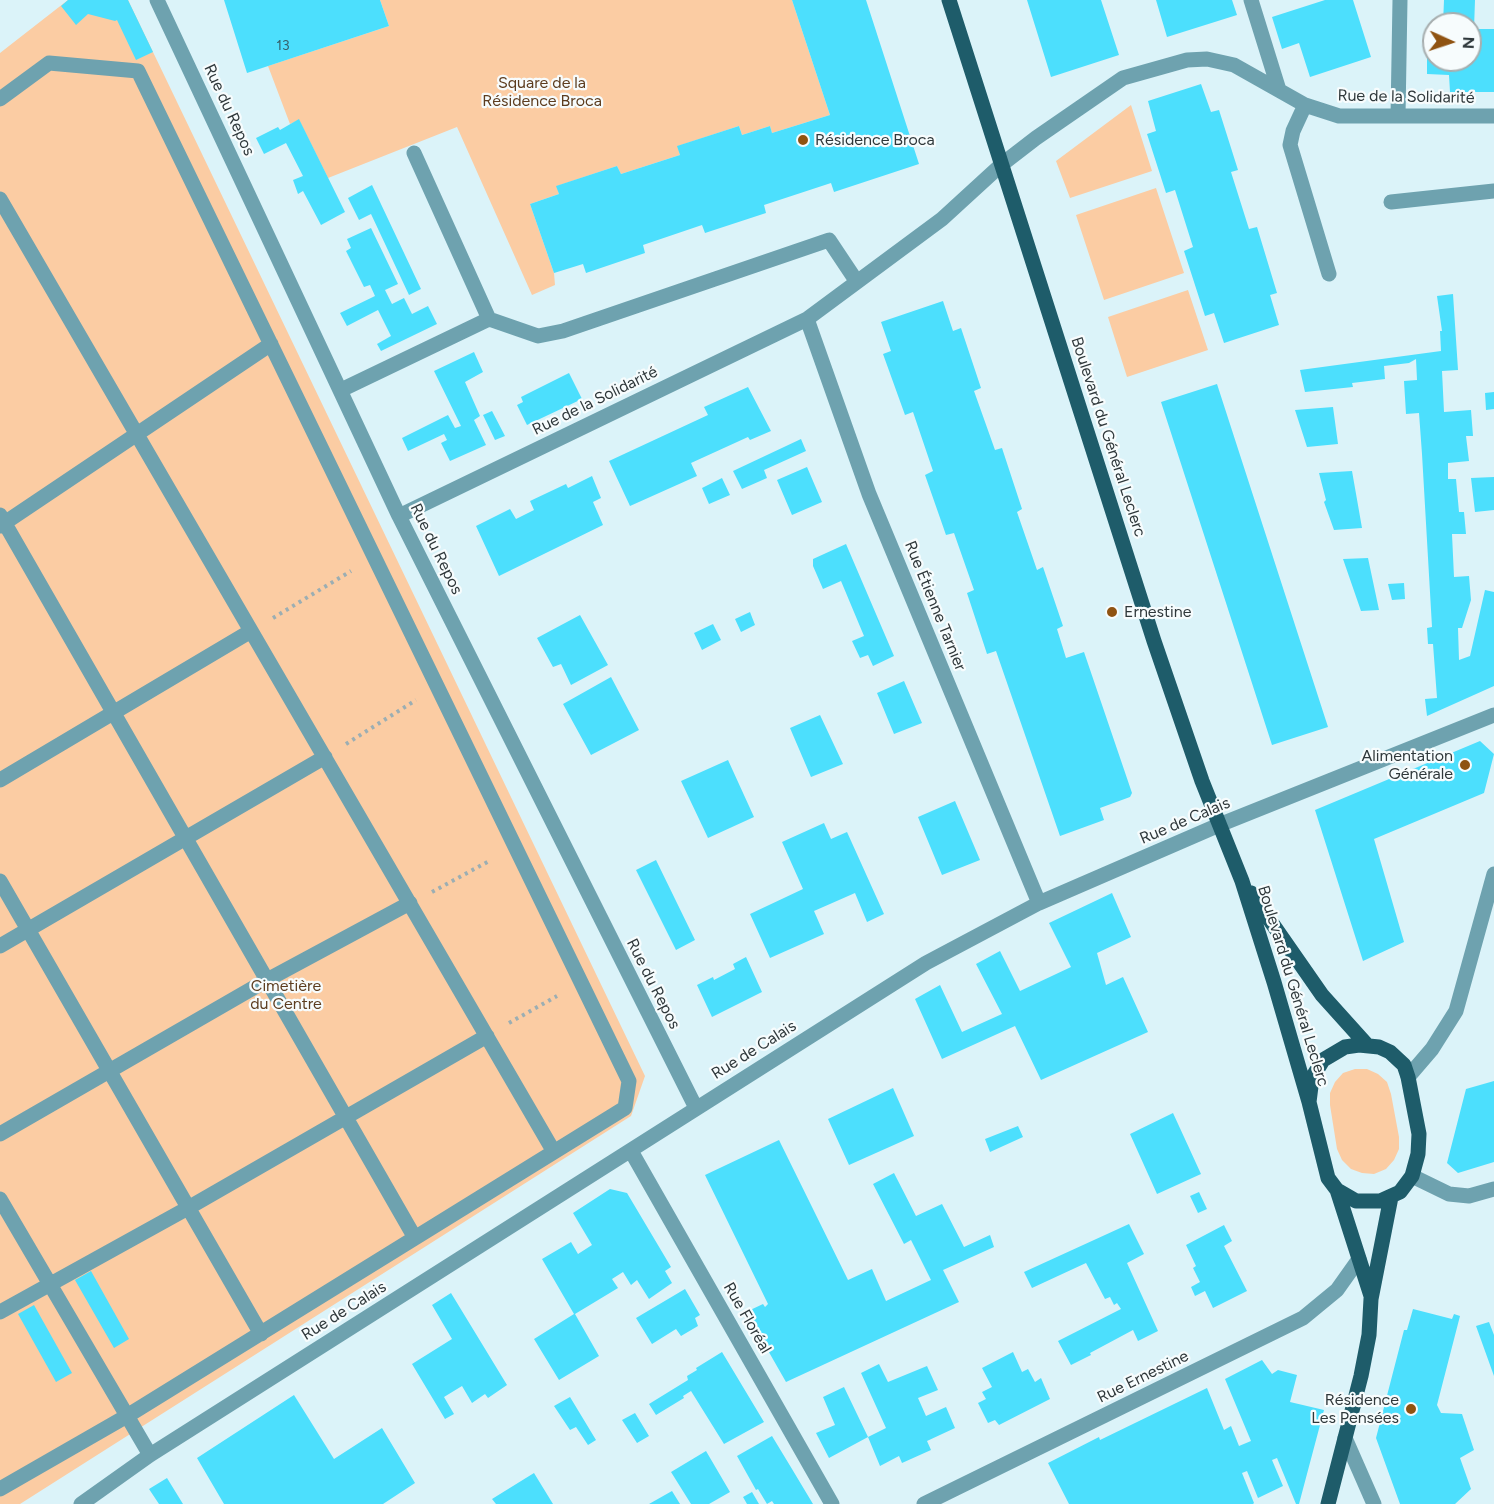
<!DOCTYPE html>
<meta charset="utf-8">
<style>
body{margin:0}
#map{position:relative;width:1494px;height:1504px;overflow:hidden;background:#dbf3f9;font-family:Figtree,sans-serif}
canvas{display:block}
.north{position:absolute;left:1422px;top:12px;width:60px;height:60px;box-sizing:border-box;background:#f7fcfd;border:2px solid #a7aeaf;border-radius:50%;rotate:93deg;font-size:16px;font-weight:700;line-height:24px;text-align:center;color:#2f383b}
.north::after{content:'';display:block;margin:auto;width:21px;height:27px;background:#8f5312;clip-path:polygon(50% 0,100% 100%,50% 72%,0 100%)}
</style>
<div id="map">
<canvas width="1494" height="1504"></canvas>
<div class="north">N</div>
</div>
<script>
const ctx = document.querySelector('canvas').getContext('2d');
ctx.lineJoin = 'round';
function fill(path, color) { ctx.fillStyle = color; ctx.fill(path, 'evenodd'); }
const toPath = rows => new Path2D(rows.map(r => 'M' + r).join(''));
function trace(path, color, width, dash) { ctx.strokeStyle = color; ctx.lineWidth = width; ctx.lineCap = dash ? 'butt' : 'round'; ctx.setLineDash(dash || []); ctx.stroke(path); }
function drawText(font, color, halo, rows, align = 'center') {
  ctx.font = font + ' Figtree,sans-serif'; ctx.lineWidth = 4.5; ctx.setLineDash([]); ctx.textBaseline = 'middle'; ctx.strokeStyle = halo; ctx.fillStyle = color; for (const [text, x, y, turn = 0] of rows) {
    ctx.save(); ctx.translate(x, y); ctx.rotate((+turn || 0) * Math.PI / 180); ctx.textAlign = isNaN(turn) ? turn : align; if (halo) ctx.strokeText(text, 0, 0); ctx.fillText(text, 0, 0); ctx.restore();
  }
}
const green = toPath([
 [68,0,128,0,645,1076,631,1116,20,1504,0,1504,0,53],
 [380,0,792,0,830,115,772,133,770,126,742,135,739,126,678,146,680,155,621,174,617,166,557,186,559,194,530,204,554,273,555,285,532,295,457,127,328,178,299,120,290,124,268,66,389,26],
 [1131,105,1152,171,1070,198,1056,161],
 [1156,188,1184,273,1104,300,1076,215],
 [1188,290,1208,350,1127,377,1108,317],
 [1355,1069,1367,1069,1378,1074,1387,1082,1391,1094,1399,1137,1399,1149,1394,1160,1386,1169,1374,1174,1362,1173,1351,1169,1342,1160,1337,1149,1330,1105,1330,1093,1335,1082,1343,1073]
]);
const building = toPath([
 [68,0,128,0,153,52,136,60,117,20,115,21,88,14,76,25,61,6],
 [224,0,380,0,389,26,247,73],
 [792,0,866,0,919,164,834,192,831,183,764,205,766,213,705,233,702,225,643,245,645,253,586,273,583,264,554,273,530,204,559,194,556,186,617,166,621,174,680,155,677,146,739,126,742,135,770,126,772,133,830,115],
 [1027,0,1101,0,1119,55,1051,77],
 [1156,0,1232,0,1237,15,1167,37],
 [1325,0,1353,0,1371,57,1310,77,1299,43,1282,49,1272,17],
 [1444,0,1475,0,1474,29,1494,29,1494,92,1450,92,1449,75,1427,74,1427,28,1434,28,1434,60,1470,60,1470,24,1443,24],
 [1201,84,1211,112,1219,110,1238,170,1231,172,1249,229,1257,227,1277,293,1270,295,1279,325,1224,343,1214,313,1205,316,1184,251,1193,247,1175,190,1166,193,1147,134,1156,131,1148,101],
 [299,119,345,212,321,225,303,191,298,194,293,180,303,176,286,143,264,154,256,138,278,127,280,130],
 [372,185,421,289,409,295,371,214,359,220,348,198],
 [371,228,398,284,385,290,392,304,404,298,412,314,428,306,437,324,381,351,377,344,391,336,378,310,347,326,340,313,375,296,370,285,364,287,346,251,351,248,347,239],
 [1453,294,1458,370,1442,371,1444,412,1471,410,1473,436,1466,436,1469,461,1448,463,1448,479,1456,479,1459,512,1464,512,1466,534,1452,534,1454,577,1469,576,1471,600,1462,628,1458,628,1459,660,1470,656,1485,590,1494,592,1494,686,1427,716,1425,699,1437,698,1433,644,1428,644,1427,628,1432,627,1422,454,1419,413,1406,414,1404,381,1417,380,1416,359,1409,363,1384,366,1385,379,1352,383,1353,387,1305,392,1300,370,1441,351,1440,331,1442,331,1437,296],
 [943,301,953,331,961,328,981,388,974,391,995,450,1002,448,1022,509,1017,512,1037,570,1043,567,1063,626,1057,629,1066,658,1084,652,1132,793,1130,797,1100,808,1104,820,1060,836,996,651,987,654,967,593,974,590,954,533,946,535,925,475,933,471,913,412,905,415,883,354,891,351,881,322],
 [474,352,483,372,465,382,480,416,474,420,486,445,450,461,441,443,447,440,444,434,408,451,402,438,448,415,455,428,461,426,434,371],
 [569,373,582,399,527,425,517,405,523,402,521,397],
 [1217,384,1328,727,1272,745,1161,402],
 [748,387,771,431,750,440,748,437,691,463,697,476,630,506,609,461,708,415,704,407],
 [1494,392,1494,409,1486,410,1485,393],
 [1333,407,1338,444,1307,447,1295,410],
 [492,411,505,436,495,440,483,415],
 [801,439,806,451,764,470,767,478,742,489,733,471],
 [807,467,822,502,792,515,777,480],
 [1352,471,1362,528,1334,530,1324,502,1326,500,1319,473],
 [592,476,601,498,593,502,603,525,499,576,476,526,510,509,516,519,534,510,530,501,566,484,568,488],
 [1494,477,1494,510,1475,512,1471,478],
 [722,478,730,495,709,504,702,488],
 [846,544,894,656,873,666,868,655,860,658,852,641,864,636,841,581,823,589,813,566,813,559],
 [1368,558,1379,610,1361,611,1343,559],
 [1404,583,1405,599,1392,600,1388,584],
 [750,612,755,625,741,632,735,619],
 [580,615,608,665,571,685,561,664,553,667,537,638],
 [713,624,721,640,702,650,694,633],
 [611,677,639,730,591,755,563,704],
 [904,681,922,723,894,734,877,693],
 [820,715,843,764,811,777,790,728],
 [1480,741,1494,754,1484,793,1374,839,1404,942,1363,961,1315,810],
 [728,760,754,817,708,838,681,781],
 [955,801,980,860,942,875,918,817],
 [824,823,831,839,847,832,884,914,867,922,855,893,814,911,824,934,770,958,750,914,803,889,782,842],
 [656,860,695,940,676,950,636,870],
 [1112,893,1131,937,1097,953,1106,985,1123,977,1148,1032,1041,1080,1015,1026,942,1059,915,999,940,985,962,1032,1002,1014,976,964,1000,951,1020,991,1071,967,1049,923],
 [746,957,762,992,712,1017,697,985,713,977,714,980,735,969,733,964],
 [1494,1081,1494,1162,1458,1173,1447,1163,1466,1089],
 [893,1088,914,1136,849,1165,828,1119],
 [1173,1113,1201,1174,1157,1194,1130,1134],
 [1018,1126,1023,1137,990,1152,985,1139],
 [779,1140,848,1280,872,1269,886,1301,931,1280,911,1240,904,1244,873,1184,894,1173,916,1216,942,1204,964,1247,990,1235,994,1247,943,1270,959,1302,786,1382,746,1312,763,1304,765,1307,768,1304,705,1175],
 [610,1189,627,1193,671,1267,665,1271,672,1283,649,1299,637,1280,631,1285,623,1272,612,1279,618,1288,575,1314,599,1356,559,1380,534,1339,574,1314,542,1259,571,1242,578,1254,592,1245,573,1213],
 [1199,1192,1207,1209,1198,1213,1190,1196],
 [1129,1224,1144,1254,1127,1263,1158,1331,1138,1341,1133,1330,1090,1353,1091,1355,1071,1365,1058,1341,1121,1309,1117,1303,1114,1305,1110,1297,1105,1299,1086,1263,1032,1288,1024,1272],
 [1224,1225,1232,1241,1224,1246,1247,1291,1213,1308,1205,1291,1195,1296,1191,1287,1200,1282,1193,1268,1196,1266,1186,1245],
 [91,1271,129,1339,114,1348,75,1280],
 [685,1289,700,1315,695,1318,698,1326,681,1336,676,1329,652,1344,636,1318],
 [451,1293,507,1385,488,1398,485,1394,472,1403,462,1386,444,1397,454,1414,445,1419,412,1364,452,1339,432,1305],
 [34,1305,72,1373,56,1382,18,1314],
 [1413,1309,1452,1319,1454,1314,1460,1316,1437,1405,1441,1413,1462,1414,1474,1450,1460,1458,1471,1489,1455,1504,1400,1504,1376,1438,1404,1330,1407,1330],
 [1489,1322,1494,1335,1494,1376,1476,1326],
 [722,1352,764,1422,724,1444,691,1391,683,1396,684,1398,656,1415,649,1404,688,1380,687,1376,697,1370,696,1368],
 [1013,1352,1022,1372,1028,1369,1035,1382,1041,1378,1050,1399,999,1425,995,1420,988,1423,978,1403,986,1399,982,1392,992,1387,982,1368],
 [1262,1360,1272,1374,1278,1370,1297,1375,1290,1402,1324,1410,1299,1504,1296,1504,1277,1458,1272,1460,1283,1486,1258,1498,1247,1471,1242,1473,1254,1503,1253,1504,1069,1504,1048,1463,1099,1437,1100,1440,1207,1388,1224,1430,1231,1426,1239,1446,1251,1441,1225,1379],
 [879,1364,888,1382,927,1366,938,1390,918,1398,926,1416,946,1407,955,1428,927,1441,931,1450,902,1463,899,1456,880,1466,868,1437,886,1428,861,1373],
 [844,1387,868,1437,829,1458,816,1433,835,1425,823,1397],
 [294,1395,334,1459,382,1428,415,1483,383,1504,224,1504,197,1458],
 [570,1397,596,1440,588,1445,576,1427,570,1430,554,1406],
 [635,1413,649,1436,637,1443,622,1420],
 [772,1436,792,1469,813,1504,774,1504,772,1501,767,1504,758,1489,756,1490,737,1456],
 [706,1451,730,1492,709,1504,691,1504,671,1472],
 [534,1473,553,1504,496,1504,492,1499],
 [167,1478,183,1504,159,1504,149,1489],
 [672,1491,680,1504,649,1504],
 [752,1492,759,1504,747,1504,743,1497]
]);
const path = toPath([
 [273,618,351,571],
 [346,744,416,700],
 [432,892,491,860],
 [509,1023,557,996]
]);
const minor = toPath([
 [157,0,399,516,696,1108],
 [1251,0,1279,90],
 [0,99,49,63,138,71,629,1081,625,1108,127,1416,0,1489],
 [1305,105,1293,131,1290,145,1329,274],
 [1398,116,1400,0],
 [414,153,489,319],
 [0,199,554,1152],
 [1391,202,1494,191],
 [807,319,869,494,1039,903],
 [341,390,489,319,538,336,563,331,829,240,857,282],
 [0,515,415,1238],
 [399,516,807,319,942,219,1001,165,1036,138,1123,78,1187,60,1207,59,1234,65,1305,105,1339,116,1494,116],
 [0,526,271,344],
 [0,780,251,631],
 [0,881,261,1334],
 [0,946,325,757],
 [1408,1077,1432,1049,1456,1011,1494,874],
 [0,1134,267,980,410,903],
 [631,1151,832,1504],
 [1412,1176,1449,1194,1469,1196,1494,1189],
 [0,1199,150,1455],
 [0,1312,188,1208,487,1036],
 [1345,1438,1374,1504],
 [81,1504,150,1455,926,963,1039,903,1219,825,1494,715],
 [924,1504,1303,1318,1337,1290,1359,1259]
]);
const major = toPath([
 [949,0,1154,641,1202,781,1242,881,1274,982,1309,1102],
 [1251,893,1322,995,1367,1045],
 [1359,1045,1379,1047,1390,1052,1404,1065,1408,1077,1419,1134,1418,1154,1412,1176,1400,1192,1380,1201,1356,1201,1337,1190,1328,1178,1309,1102,1312,1078,1323,1060,1345,1047,1359,1045],
 [1337,1190,1371,1296],
 [1328,1504,1361,1376,1369,1335,1371,1299,1391,1197]
]);
const markers = [
 [803,140,6,"#8f5312"],
 [1112,612,6,"#8f5312"],
 [1465,765,6,"#8f5312"],
 [1411,1409,6,"#8f5312"]
];
const numberNames = [
 ["13",283,46]
];
const parkNames = [
 ["Square de la",542,83],
 ["Résidence Broca",542,101],
 ["Cimetière",286,986],
 ["du Centre",286,1004]
];
const streetNames = [
 ["Rue de la Solidarité",1406,97,1],
 ["Rue du Repos",229,110,65],
 ["Rue de la Solidarité",595,401,-26],
 ["Boulevard du Général Leclerc",1108,437,72],
 ["Rue du Repos",436,549,64],
 ["Rue Étienne Tarnier",935,606,68],
 ["Rue de Calais",1185,821,-23],
 ["Rue du Repos",653,984,63],
 ["Boulevard du Général Leclerc",1293,986,73],
 ["Rue de Calais",754,1050,-32],
 ["Rue de Calais",344,1311,-32],
 ["Rue Floréal",747,1318,60],
 ["Rue Ernestine",1143,1377,-26]
];
const poiNames = [
 ["Résidence Broca",815,140],
 ["Ernestine",1124,612],
 ["Alimentation",1453,756,"right"],
 ["Générale",1453,774,"right"],
 ["Résidence",1399,1400,"right"],
 ["Les Pensées",1399,1418,"right"]
];
fill(green, '#fbcca3');
fill(building, '#4cdffd');
trace(path, '#9baeb3', 4, [3, 4.5]);
trace(minor, '#6ea2af', 15);
trace(major, '#1e5c6a', 15);
for (const [x, y, r, color] of markers) { const dot = new Path2D(); dot.arc(x, y, r, 0, 2 * Math.PI); ctx.fillStyle = color; ctx.fill(dot); trace(dot, '#f7fcfd', 2); }
drawText('14px', '#36626c', null, numberNames);
drawText('16px', '#5d3d1f', '#f7fcfd', parkNames);
drawText('16px', '#2f383b', '#f7fcfd', streetNames);
drawText('16px', '#2f383b', '#f7fcfd', poiNames, 'left');
</script>
